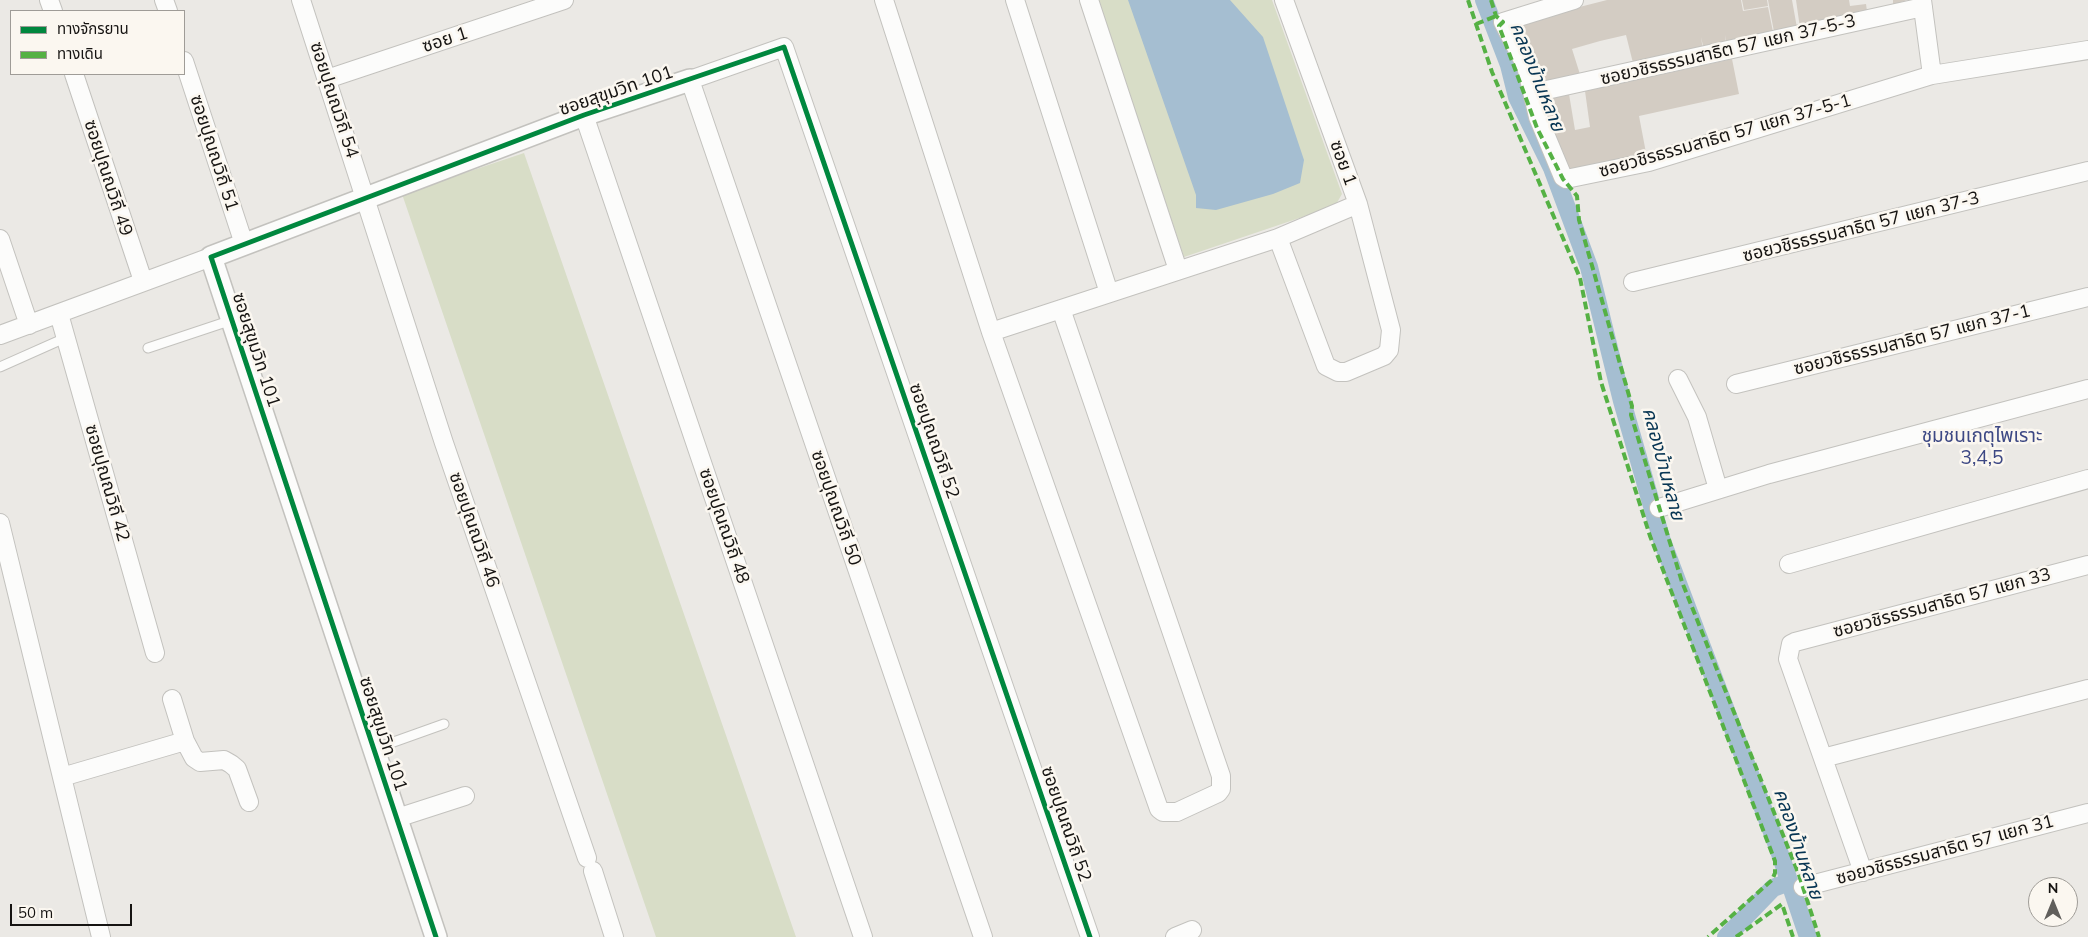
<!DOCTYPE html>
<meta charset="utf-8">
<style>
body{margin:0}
#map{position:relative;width:2088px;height:937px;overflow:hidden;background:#ebe9e5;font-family:Mulish,"Noto Sans Thai",sans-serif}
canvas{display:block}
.legend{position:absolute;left:10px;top:10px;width:175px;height:65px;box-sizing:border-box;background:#fbf7f0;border:1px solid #9f9c97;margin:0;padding:6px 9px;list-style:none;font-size:15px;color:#161412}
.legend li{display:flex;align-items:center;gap:10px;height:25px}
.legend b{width:25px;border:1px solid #9f9c97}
.north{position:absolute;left:2028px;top:877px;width:50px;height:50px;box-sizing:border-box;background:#fbf7f0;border:1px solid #9f9c97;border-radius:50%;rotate:0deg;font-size:14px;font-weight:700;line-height:20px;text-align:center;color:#161412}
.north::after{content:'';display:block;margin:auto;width:18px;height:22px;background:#615f5c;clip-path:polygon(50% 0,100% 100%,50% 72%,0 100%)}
.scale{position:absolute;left:10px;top:904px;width:122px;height:22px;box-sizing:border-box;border:2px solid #161412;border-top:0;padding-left:6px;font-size:15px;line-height:18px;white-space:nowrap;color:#161412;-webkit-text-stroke:4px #fbf7f0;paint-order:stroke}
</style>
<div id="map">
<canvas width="2088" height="937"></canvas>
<ul class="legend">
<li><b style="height:6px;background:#00873e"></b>ทางจักรยาน</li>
<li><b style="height:6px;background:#55b144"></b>ทางเดิน</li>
</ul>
<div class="north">N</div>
<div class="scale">50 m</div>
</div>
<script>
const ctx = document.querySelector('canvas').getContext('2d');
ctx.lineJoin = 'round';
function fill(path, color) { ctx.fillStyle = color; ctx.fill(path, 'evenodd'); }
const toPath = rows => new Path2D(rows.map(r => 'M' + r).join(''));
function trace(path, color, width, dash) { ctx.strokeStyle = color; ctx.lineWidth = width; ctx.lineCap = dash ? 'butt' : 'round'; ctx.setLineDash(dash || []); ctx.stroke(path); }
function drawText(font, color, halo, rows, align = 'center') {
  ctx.font = font + ' Mulish,"Noto Sans Thai",sans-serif'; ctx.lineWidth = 5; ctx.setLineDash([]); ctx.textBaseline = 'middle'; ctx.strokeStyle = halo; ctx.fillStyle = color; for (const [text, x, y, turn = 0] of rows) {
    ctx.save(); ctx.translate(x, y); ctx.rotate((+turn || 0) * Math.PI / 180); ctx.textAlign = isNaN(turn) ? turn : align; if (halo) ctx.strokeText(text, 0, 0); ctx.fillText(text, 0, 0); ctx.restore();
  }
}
const green = toPath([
 [1098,0,1272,0,1342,194,1335,206,1184,257],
 [524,153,796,937,656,937,633,870,402,194]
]);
const water = toPath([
 [1128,0,1230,0,1263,37,1304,160,1300,183,1273,194,1216,210,1196,208,1196,195]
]);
const canal = toPath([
 [1484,0,1509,65,1517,97,1552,168,1589,267,1622,401,1662,541,1778,848,1808,937],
 [1726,937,1773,888,1789,882]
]);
const building = toPath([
 [1607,0,1741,0,1743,11,1768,7,1774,37,1727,47,1725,35,1726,47,1704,50,1701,37,1703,50,1633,63,1626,35,1600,41,1572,49,1584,87,1538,97,1517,23],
 [1742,0,1767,0,1768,6,1744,10],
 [1768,0,1792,0,1797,28,1775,37],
 [1796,0,1849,0,1850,6,1866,4,1867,11,1800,28],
 [1893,0,1907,0,1893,5],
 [1732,59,1739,94,1639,116,1647,158,1567,175,1539,100,1569,94,1575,130,1590,127,1585,91]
]);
const service = toPath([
 [148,348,232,320],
 [0,367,65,338],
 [374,749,444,724]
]);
const minor = toPath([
 [49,0,53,11],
 [164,0,168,11],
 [301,0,444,443,587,858],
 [884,0,991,332,1159,809,1163,812,1177,812,1218,793,1221,789,1221,776,1061,309],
 [1015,0,1109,293],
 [1089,0,1178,270],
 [1574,0,1503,22,1526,66,1538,117,1563,177,1566,179,1649,162,1932,75],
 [1922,0,1932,75,2088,50],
 [184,61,244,244],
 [74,74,143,281],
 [327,79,564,0],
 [1533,93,1923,7],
 [584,115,863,937],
 [1278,238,1326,366,1338,372,1346,372,1384,356,1389,350,1391,330,1358,204,1284,0],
 [0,239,29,325],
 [1633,282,2088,171],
 [59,314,155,653],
 [991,332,1278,238,1358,204],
 [0,335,211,257],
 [1678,379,1697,417,1718,489],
 [1736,384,2088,297],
 [1659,508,1769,474,2088,389],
 [0,523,101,937],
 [1789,564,2088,479],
 [172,699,185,741,194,758,200,762,224,760,231,764,237,769,249,802],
 [1823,758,2088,689],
 [62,777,185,741],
 [397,818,465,796],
 [593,871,614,937],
 [1863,872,1788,659,1791,644,1795,642,2088,565],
 [1803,887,2088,813],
 [983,937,690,80,784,47,1090,937],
 [1175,937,1192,930]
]);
const tertiary = toPath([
 [436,937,211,257,584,115,690,80]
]);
const quiet = toPath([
 [1468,0,1492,72,1580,278,1601,382,1650,536,1775,861,1775,873,1772,880,1708,937],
 [1491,0,1496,16,1503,22,1499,26,1537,128,1563,179,1577,196,1579,220,1632,406,1631,415,1682,582,1799,875,1819,937],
 [1476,24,1496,16],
 [1736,937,1782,904,1793,937]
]);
const cycleway = toPath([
 [436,937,211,257,584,115,784,47,1090,937]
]);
const streetNames = [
 ["ซอย 1",445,40,-18],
 ["ซอยวชิรธรรมสาธิต 57 แยก 37-5-3",1728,50,-13],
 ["ซอยสุขุมวิท 101",616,91,-19],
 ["ซอยปุณณวิถี 54",334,100,72],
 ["ซอยวชิรธรรมสาธิต 57 แยก 37-5-1",1725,136,-16],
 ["ซอยปุณณวิถี 51",214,153,72],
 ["ซอย 1",1343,163,70],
 ["ซอยปุณณวิถี 49",108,178,72],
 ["ซอยวชิรธรรมสาธิต 57 แยก 37-3",1861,227,-14],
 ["ซอยวชิรธรรมสาธิต 57 แยก 37-1",1912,340,-14],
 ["ซอยสุขุมวิท 101",256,350,72],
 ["ซอยปุณณวิถี 52",934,441,71],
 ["ซอยปุณณวิถี 42",107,483,74],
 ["ซอยปุณณวิถี 50",836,508,71],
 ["ซอยปุณณวิถี 48",724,526,71],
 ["ซอยปุณณวิถี 46",474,530,71],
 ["ซอยวชิรธรรมสาธิต 57 แยก 33",1942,603,-15],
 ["ซอยสุขุมวิท 101",383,734,72],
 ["ซอยปุณณวิถี 52",1066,824,71],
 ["ซอยวชิรธรรมสาธิต 57 แยก 31",1945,850,-15]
];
const waterNames = [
 ["คลองบ้านหลาย",1537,77,68],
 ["คลองบ้านหลาย",1663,464,75],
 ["คลองบ้านหลาย",1798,844,71]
];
const neighbourhoodNames = [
 ["ชุมชนเกตุไพเราะ",1982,436],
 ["3,4,5",1982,458]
];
fill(green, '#d8ddc7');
fill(water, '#a5bed1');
trace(canal, '#a5bed1', 18);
fill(building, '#d3ccc3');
trace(service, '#c3c2be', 11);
trace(minor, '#c3c2be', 20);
trace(tertiary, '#c3c2be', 24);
trace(service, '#fcfcfb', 9);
trace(minor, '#fcfcfb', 18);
trace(tertiary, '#fcfcfb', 21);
trace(quiet, '#55b144', 4, [8, 4]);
trace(cycleway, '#00873e', 5);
drawText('18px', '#161412', '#fbf7f0', streetNames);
drawText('italic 19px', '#073553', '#fbf7f0', waterNames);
drawText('19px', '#3d4884', '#fbf7f0', neighbourhoodNames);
</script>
